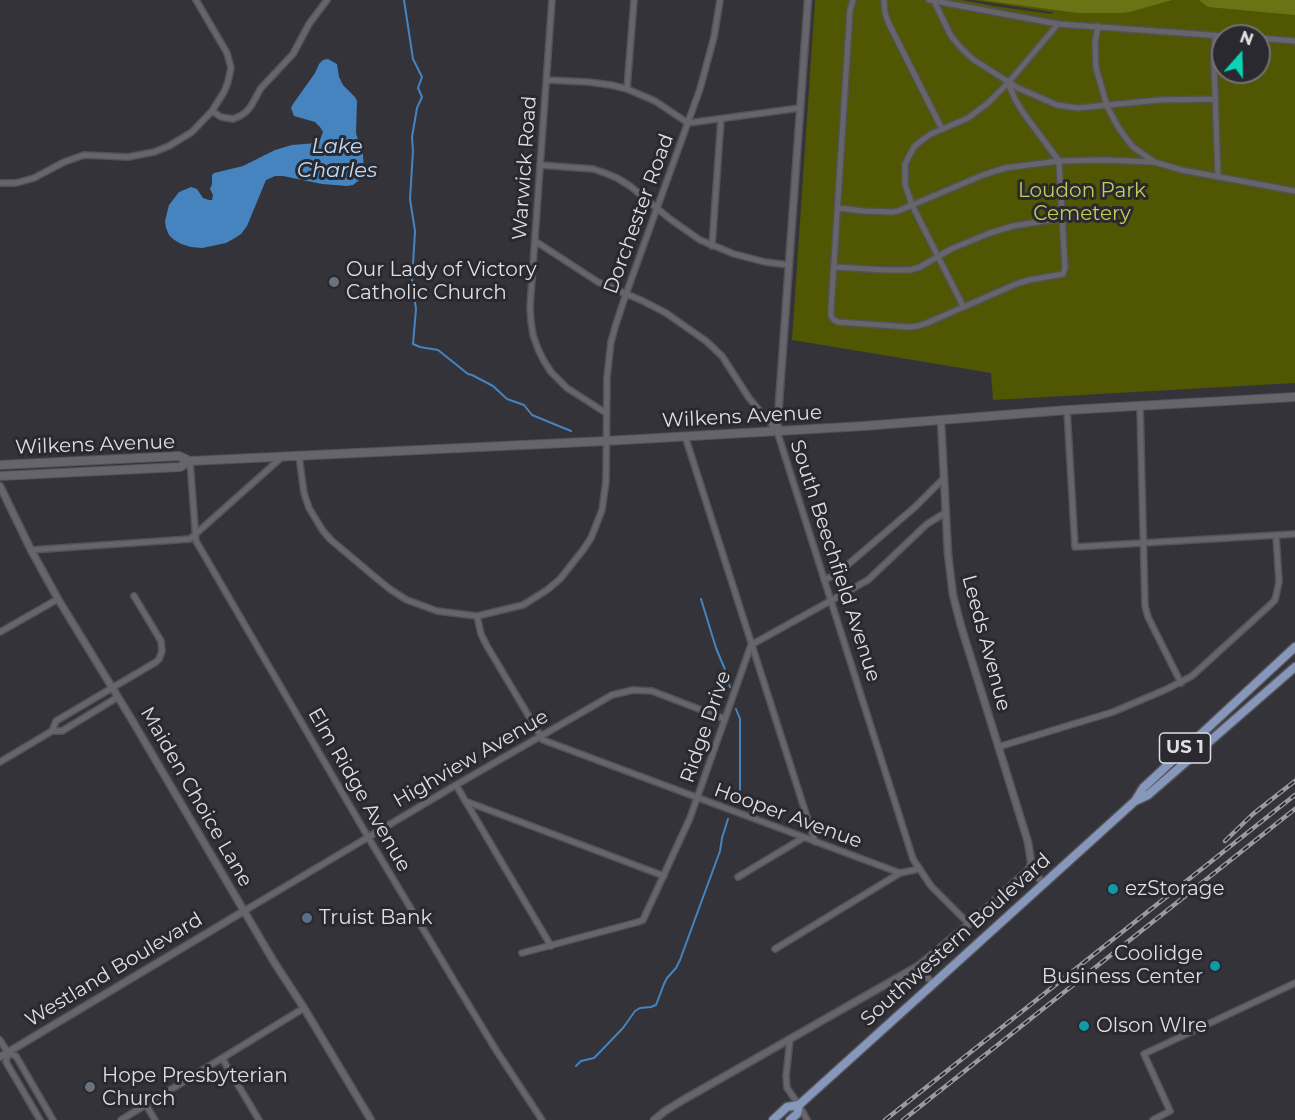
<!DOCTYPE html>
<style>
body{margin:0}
#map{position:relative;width:1295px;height:1120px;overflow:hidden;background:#343339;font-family:Montserrat,sans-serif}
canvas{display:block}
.north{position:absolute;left:1211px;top:24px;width:60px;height:60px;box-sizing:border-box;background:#2a292f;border:2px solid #727177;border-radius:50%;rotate:20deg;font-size:16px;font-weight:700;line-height:24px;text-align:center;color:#dfdee2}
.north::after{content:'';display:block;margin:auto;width:21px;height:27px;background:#07d5b6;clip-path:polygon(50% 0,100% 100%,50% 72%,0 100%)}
</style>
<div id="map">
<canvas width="1295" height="1120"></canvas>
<div class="north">N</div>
</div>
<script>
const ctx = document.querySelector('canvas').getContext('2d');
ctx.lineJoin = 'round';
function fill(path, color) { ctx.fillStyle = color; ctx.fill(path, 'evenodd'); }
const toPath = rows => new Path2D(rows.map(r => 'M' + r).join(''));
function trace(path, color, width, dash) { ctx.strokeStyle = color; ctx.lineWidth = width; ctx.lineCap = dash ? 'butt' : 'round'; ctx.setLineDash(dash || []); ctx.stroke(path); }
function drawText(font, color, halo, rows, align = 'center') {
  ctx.font = font + ' Montserrat,sans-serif'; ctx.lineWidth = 6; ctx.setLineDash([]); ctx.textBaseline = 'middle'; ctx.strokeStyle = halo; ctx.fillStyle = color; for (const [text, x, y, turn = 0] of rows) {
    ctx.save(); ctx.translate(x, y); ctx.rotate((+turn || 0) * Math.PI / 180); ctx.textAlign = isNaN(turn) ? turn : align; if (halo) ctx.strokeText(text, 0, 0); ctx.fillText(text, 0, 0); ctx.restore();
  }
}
const green = toPath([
 [815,0,962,0,1000,7,1052,14,1053,12,973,0,1295,0,1295,383,993,400,991,373,792,340],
 [1223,36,1259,36,1259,72,1223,72]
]);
const forest = toPath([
 [982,0,1172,0,1130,12,1121,13,1078,13],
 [1199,0,1295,0,1295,15,1208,7]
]);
const water = toPath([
 [328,59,337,64,339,77,343,85,355,97,357,101,356,133,363,155,364,172,362,178,353,185,347,186,322,184,283,176,275,176,266,180,247,226,241,234,235,238,226,243,202,248,191,247,181,244,173,239,169,235,166,228,165,221,169,205,179,192,191,187,197,189,203,198,209,200,212,200,213,195,210,189,212,184,212,175,214,173,243,166,275,150,292,145,316,143,320,140,323,132,320,127,315,122,294,116,291,108,293,104,315,73,319,64,323,60]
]);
const stream = toPath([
 [404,0,413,59,422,77,418,88,422,97,417,108,412,137,413,151,410,199,415,231,412,282,416,309,413,344,420,347,438,350,468,374,472,375,493,386,507,399,524,405,532,415,571,431],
 [701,599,716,648,724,667,730,687],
 [735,801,740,790,740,719,736,709],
 [576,1066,581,1061,594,1058,598,1054,623,1028,635,1011,640,1008,651,1007,656,1005,664,984,667,978,676,968,680,960,720,851,722,838,728,819]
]);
const minor = toPath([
 [552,0,530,307,531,321,533,335,538,349,544,361,551,372,567,388,606,413],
 [853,0,850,10,831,310,831,316,834,320,838,322,909,327,918,326,927,323,1016,284,1029,280,1063,274,1065,268,1059,161,1104,160,1154,162,1182,170,1295,191],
 [884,0,885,13,889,24,942,129],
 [929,0,1058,24,1224,36],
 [934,1,951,36,961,48,974,60,1018,88,1057,105,1078,108,1159,100,1215,99],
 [1098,26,1095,43,1096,68,1107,106,1118,127,1126,138,1133,147,1153,161],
 [1215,35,1214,63,1218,177],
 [1259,38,1295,41],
 [547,80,588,82,611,85,627,89,655,101,688,123,800,108],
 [627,89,634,0],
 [212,111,221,117,233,119,240,116,246,112,251,106,261,88,293,54,309,24,327,0],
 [540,165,593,169,605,173,617,178,630,186,670,219,700,240,734,254,765,262,789,265],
 [0,183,16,183,34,178,64,162,84,155,128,157,154,152,169,146,192,132,212,111,224,92,228,82,231,68,227,53,196,0],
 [837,208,864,211,892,212,898,211,983,175,1005,168,1059,161,1022,111,1015,99,1008,83],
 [535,241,598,282,643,301,666,313,706,341,722,356,749,398,777,431,913,859,931,886,969,924],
 [712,246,721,119],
 [834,267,885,270,910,270,920,267,951,249,990,233,1013,226,1063,218],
 [963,306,912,205,905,184,905,164,914,147,921,141,931,134,968,118,988,103,1008,83,1058,24],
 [1140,405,1145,606,1148,617,1181,683],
 [1067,410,1075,547,1295,534],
 [685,436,815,842],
 [299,456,304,493,309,508,323,531,331,540,375,577,391,590,407,600,437,611,477,616,523,605,547,590,560,579,583,550,591,538,602,510,606,481,607,377,611,342,616,324,626,294,700,89,714,37,720,0],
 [190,461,196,541,368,837,459,989,496,1050,542,1120],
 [31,550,190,539,282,457],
 [824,580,837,574,915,507,944,478],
 [477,616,481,634,487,646,543,740,900,873,919,869],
 [0,632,58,599],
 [52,731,56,721,156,662,159,659,162,651,161,641,134,596],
 [998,747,1113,712,1167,689,1192,676,1270,605,1275,600,1279,582,1276,535],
 [0,762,52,731,62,731,118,697],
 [456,785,551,946],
 [465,801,664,876],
 [738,877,803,838],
 [244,911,456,785,612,695,633,690,652,691,725,719],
 [775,949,900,873],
 [522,953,638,922,643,920,690,818,751,645,868,580,927,524,945,513],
 [918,966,933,984],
 [0,1040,8,1053,16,1056,53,1120],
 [790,1040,786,1076,787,1088,799,1105,807,1120],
 [8,1053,6,1062,40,1120],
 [222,1058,259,1120],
 [146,1105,155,1120],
 [121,1120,304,1008],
 [1153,1120,1170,1111,1144,1054,1295,983]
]);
const tertiary = toPath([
 [777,431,808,0],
 [0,486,31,550,58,599,132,720,274,962,304,1008,371,1120],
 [1030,868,1044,884],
 [0,1057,244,911],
 [654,1120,665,1111,683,1100,918,966,969,924,1030,868,1031,862,1028,842,961,626,953,595,948,554,941,421]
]);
const secondary = toPath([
 [0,465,179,456,190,461],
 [0,476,180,467,190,461,606,441,864,426,1067,410,1295,397]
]);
const primary = toPath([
 [1135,801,1148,795,1295,667],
 [773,1120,787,1107,799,1105,933,984,1135,801,1143,788,1295,647],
 [790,1120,797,1114,799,1105]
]);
const rail = toPath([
 [1225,841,1253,814,1295,781],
 [885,1120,1295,795],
 [903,1120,1295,809]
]);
const markers = [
 [334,282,6,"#6b7280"],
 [1113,889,6,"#0f9aa8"],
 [307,918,6,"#5c6f8a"],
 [1215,966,6,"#0f9aa8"],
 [1084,1026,6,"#0f9aa8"],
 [90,1087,6,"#6b7280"]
];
const shields = [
 [1185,748,51]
];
const shieldNames = [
 ["US 1",1185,748]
];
const streetNames = [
 ["Warwick Road",525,168,-86],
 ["Dorchester Road",639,214,-70],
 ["Wilkens Avenue",742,417,-3],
 ["Wilkens Avenue",95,445,-2],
 ["South Beechfield Avenue",835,561,72],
 ["Leeds Avenue",986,643,75],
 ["Ridge Drive",706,727,-71],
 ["Highview Avenue",471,759,-30],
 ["Elm Ridge Avenue",359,790,60],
 ["Maiden Choice Lane",196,797,60],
 ["Hooper Avenue",788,816,20],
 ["Southwestern Boulevard",956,940,-42],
 ["Westland Boulevard",114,970,-31]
];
const parkNames = [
 ["Loudon Park",1082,191],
 ["Cemetery",1082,214]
];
const poiNames = [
 ["Our Lady of Victory",346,270],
 ["Catholic Church",346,293],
 ["ezStorage",1125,889],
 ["Truist Bank",319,918],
 ["Coolidge",1203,954,"right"],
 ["Business Center",1203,977,"right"],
 ["Olson WIre",1096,1026],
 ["Hope Presbyterian",102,1076],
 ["Church",102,1099]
];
const waterNames = [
 ["Lake",337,147],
 ["Charles",337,171]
];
fill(green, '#515602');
fill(forest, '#6c7315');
fill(water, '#4584bf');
trace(stream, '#4584bf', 2);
trace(minor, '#535256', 8);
trace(tertiary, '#535256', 9);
trace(secondary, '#535256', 10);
trace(primary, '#535256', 11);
trace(minor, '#67656c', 5);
trace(tertiary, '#67656c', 6);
trace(secondary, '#67656c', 8);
trace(primary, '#8797bc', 8);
trace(rail, '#9b9a9f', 4.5);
trace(rail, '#2a292f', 2, [7]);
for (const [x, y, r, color] of markers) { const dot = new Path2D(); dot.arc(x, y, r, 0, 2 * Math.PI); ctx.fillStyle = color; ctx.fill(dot); trace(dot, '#2a292f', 2); }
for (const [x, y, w] of shields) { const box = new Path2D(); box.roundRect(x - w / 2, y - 15, w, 30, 4.5); ctx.fillStyle = '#2a292f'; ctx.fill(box); trace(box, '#dfdee2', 1.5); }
drawText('bold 18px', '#dfdee2', null, shieldNames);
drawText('20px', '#dfdee2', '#2a292f', streetNames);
drawText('20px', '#c2cd58', '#2a292f', parkNames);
drawText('20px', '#dfdee2', '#2a292f', poiNames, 'left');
drawText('italic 21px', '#bcdcfc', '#2a292f', waterNames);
</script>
